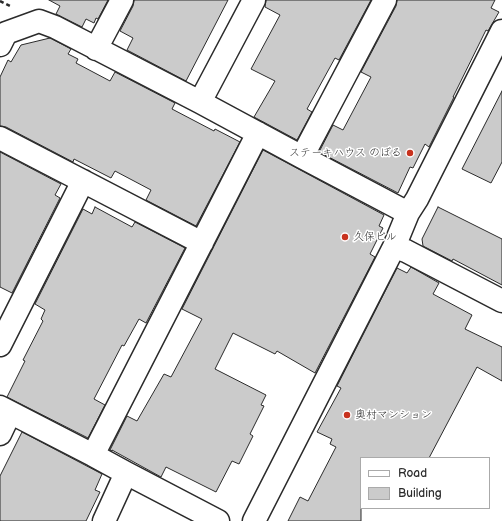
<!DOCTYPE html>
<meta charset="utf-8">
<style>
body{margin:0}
#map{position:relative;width:502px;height:521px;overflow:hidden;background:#fff;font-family:"Balsamiq Sans",sans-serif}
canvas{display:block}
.legend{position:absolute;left:360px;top:457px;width:130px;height:52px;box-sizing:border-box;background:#fff;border:1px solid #aaa;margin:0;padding:5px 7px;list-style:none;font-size:12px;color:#2b2b2b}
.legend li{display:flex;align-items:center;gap:8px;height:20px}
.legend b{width:20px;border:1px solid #aaa}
</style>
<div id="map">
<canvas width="502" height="521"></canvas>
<ul class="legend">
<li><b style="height:5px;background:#fff"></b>Road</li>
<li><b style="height:11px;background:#cbcbcb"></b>Building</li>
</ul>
</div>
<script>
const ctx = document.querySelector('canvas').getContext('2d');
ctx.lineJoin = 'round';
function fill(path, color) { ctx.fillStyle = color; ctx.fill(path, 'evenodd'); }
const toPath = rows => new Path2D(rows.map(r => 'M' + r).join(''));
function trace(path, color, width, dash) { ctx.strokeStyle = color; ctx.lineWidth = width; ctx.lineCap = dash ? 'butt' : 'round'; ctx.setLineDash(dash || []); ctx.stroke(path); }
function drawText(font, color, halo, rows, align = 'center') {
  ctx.font = font + ' "Balsamiq Sans","Klee One",sans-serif'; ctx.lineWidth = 3; ctx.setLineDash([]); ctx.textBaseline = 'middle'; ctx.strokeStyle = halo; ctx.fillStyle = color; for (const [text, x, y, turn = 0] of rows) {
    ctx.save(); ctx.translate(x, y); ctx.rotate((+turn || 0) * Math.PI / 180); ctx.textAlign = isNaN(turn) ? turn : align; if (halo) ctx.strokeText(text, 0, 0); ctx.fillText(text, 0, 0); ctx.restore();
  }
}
const building = toPath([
 [49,0,108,0,98,19,96,18,94,23,86,19,82,27,56,14,60,6,49,0],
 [134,0,228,0,186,81,127,50,133,38,120,31,133,6,134,0],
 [266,0,371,0,339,60,335,58,307,109,312,112,297,140,254,117,275,81,251,69,280,15,265,7,266,0],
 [397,0,495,0,491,8,499,12,488,31,486,30,453,97,454,97,429,147,425,144,413,168,410,167,398,193,319,152,333,125,343,130,371,77,361,72,396,6,397,0],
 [50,38,71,49,68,54,78,59,76,63,110,81,115,72,175,103,172,109,214,131,215,129,240,142,196,226,146,200,151,190,115,171,111,178,74,159,73,162,6,127,0,126,0,77,8,60,11,62,21,45,50,38],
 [502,91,502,162,491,183,462,169,502,91],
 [263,150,384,215,379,226,383,228,370,254,375,257,315,373,277,351,275,354,233,333,215,369,266,395,261,405,264,406,250,434,253,436,239,464,232,461,216,492,166,467,161,477,112,450,112,451,110,450,127,416,137,421,164,374,171,377,202,319,182,309,263,150],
 [0,152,61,184,55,195,60,198,12,293,0,287,0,152],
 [95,207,132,227,135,222,185,248,146,323,139,319,124,346,122,345,94,399,105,405,88,438,7,397,25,361,23,360,43,321,41,319,45,310,35,304,83,209,92,214,95,207],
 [438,207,502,239,502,285,453,259,452,261,423,246,422,239,438,207],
 [411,267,439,283,433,294,472,315,465,329,502,347,502,381,477,367,429,458,361,458,361,521,288,521,300,497,308,501,336,447,330,444,332,439,317,432,341,388,337,386,397,268,407,273,411,267],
 [22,432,102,474,95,490,100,492,86,521,0,521,0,476,22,432]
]);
const path = toPath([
 [0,1,10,6]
]);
const street = toPath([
 [0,45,6,33,39,21,55,27,200,102,302,157,408,213],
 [96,49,122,0],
 [200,102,254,0],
 [0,138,202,243],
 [302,157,385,0],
 [394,247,406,251,502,301],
 [0,345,83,181],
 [0,407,93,455,126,473,218,521],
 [0,434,10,413],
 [93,455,258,133],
 [104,521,126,473],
 [254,521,394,247,408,213,417,199,502,31]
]);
const markers = [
 [410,153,4,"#c8321e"],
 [345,237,4,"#c8321e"],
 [347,415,4,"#c8321e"]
];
const poiNames = [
 ["ステーキハウス のぼる",402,153,"right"],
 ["久保ビル",353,237],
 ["奥村マンション",355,415]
];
fill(building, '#cbcbcb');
trace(building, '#2b2b2b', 1);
trace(street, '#2b2b2b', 25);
trace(path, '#2b2b2b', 2.5, [4, 3]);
trace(street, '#fff', 22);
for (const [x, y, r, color] of markers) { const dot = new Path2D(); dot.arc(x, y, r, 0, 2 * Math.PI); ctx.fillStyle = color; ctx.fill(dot); trace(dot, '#fff', 1.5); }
drawText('11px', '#2b2b2b', '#fff', poiNames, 'left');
</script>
